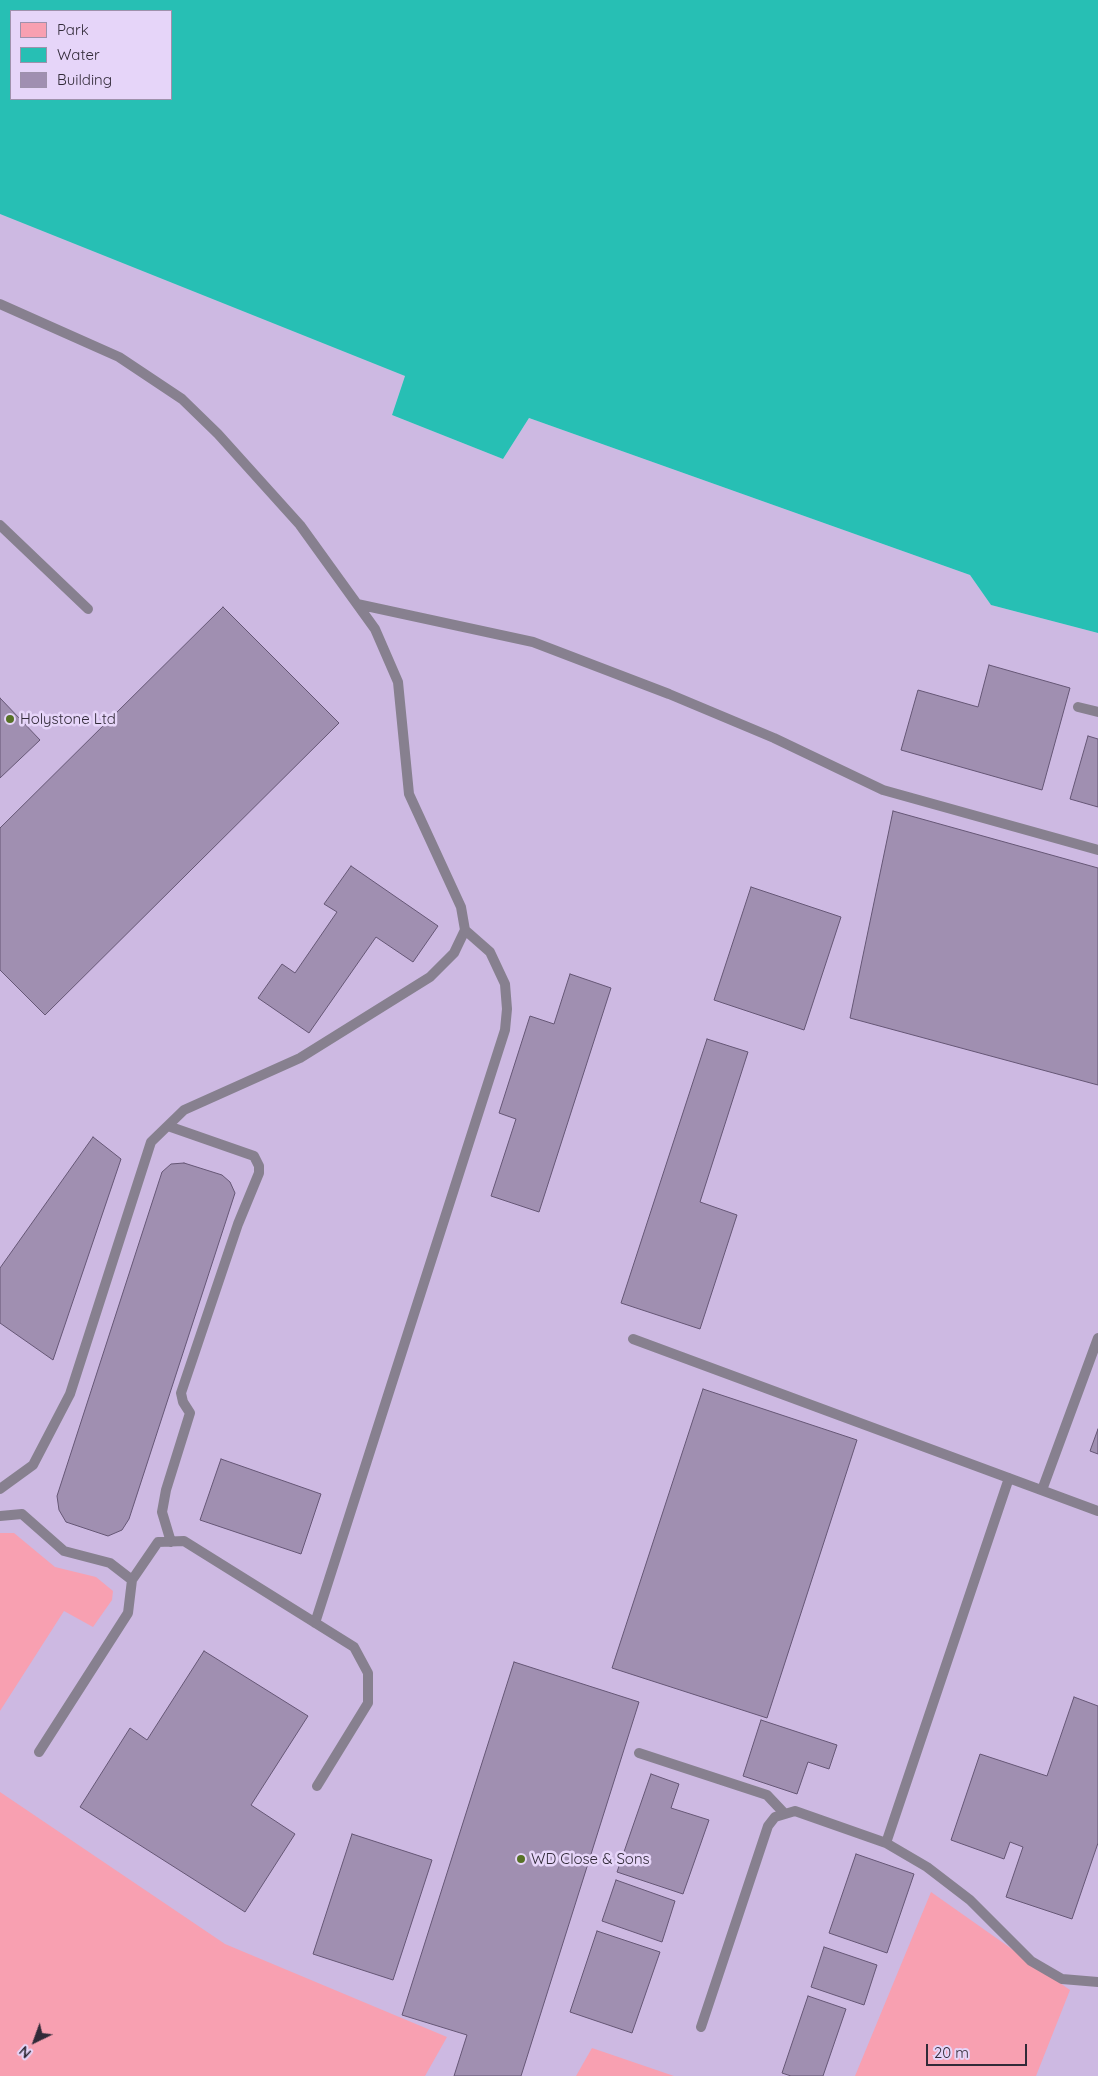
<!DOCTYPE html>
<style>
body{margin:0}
#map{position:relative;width:1098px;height:2076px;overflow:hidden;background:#d9c8ec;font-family:Quicksand,sans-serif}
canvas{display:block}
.legend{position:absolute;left:10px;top:10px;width:162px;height:90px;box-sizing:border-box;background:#e6d5f9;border:1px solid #9e91ac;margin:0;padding:6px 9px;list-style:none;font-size:15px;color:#312a38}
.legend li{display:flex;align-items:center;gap:10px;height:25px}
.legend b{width:25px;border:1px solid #9e91ac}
.north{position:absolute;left:10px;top:2016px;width:50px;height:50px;-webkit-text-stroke:4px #e6d5f9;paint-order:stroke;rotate:222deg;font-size:14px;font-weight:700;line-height:20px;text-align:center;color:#312a38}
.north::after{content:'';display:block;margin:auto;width:18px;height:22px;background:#312a38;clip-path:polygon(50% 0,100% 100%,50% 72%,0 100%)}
.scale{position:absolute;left:926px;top:2044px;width:101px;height:22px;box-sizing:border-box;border:2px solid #312a38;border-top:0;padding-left:6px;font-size:15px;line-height:18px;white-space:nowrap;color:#312a38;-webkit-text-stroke:4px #e6d5f9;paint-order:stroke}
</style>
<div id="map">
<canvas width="1098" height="2076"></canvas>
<ul class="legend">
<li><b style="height:14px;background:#f8a0b1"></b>Park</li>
<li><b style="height:14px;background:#27bfb4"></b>Water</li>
<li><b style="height:14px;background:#a08fb1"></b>Building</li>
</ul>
<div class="north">N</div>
<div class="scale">20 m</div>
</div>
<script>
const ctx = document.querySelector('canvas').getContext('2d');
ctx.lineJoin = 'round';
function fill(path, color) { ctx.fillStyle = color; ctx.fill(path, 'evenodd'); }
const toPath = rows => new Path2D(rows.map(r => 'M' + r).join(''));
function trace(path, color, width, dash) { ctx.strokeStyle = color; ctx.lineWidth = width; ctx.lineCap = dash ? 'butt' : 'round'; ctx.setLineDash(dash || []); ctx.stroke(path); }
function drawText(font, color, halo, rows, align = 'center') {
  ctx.font = font + ' Quicksand,sans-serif'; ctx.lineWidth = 5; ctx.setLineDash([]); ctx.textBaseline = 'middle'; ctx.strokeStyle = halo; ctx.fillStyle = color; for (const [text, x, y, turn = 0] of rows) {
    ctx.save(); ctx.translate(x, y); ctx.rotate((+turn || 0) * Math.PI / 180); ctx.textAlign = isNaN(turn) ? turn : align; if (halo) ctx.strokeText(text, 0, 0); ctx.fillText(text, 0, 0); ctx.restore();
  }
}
const built = toPath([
 [0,214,405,376,392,415,503,459,529,418,970,575,991,605,1098,633,1098,2076,317,2076,0,1901]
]);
const green = toPath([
 [0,1533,14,1533,55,1567,96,1577,113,1591,112,1600,93,1627,64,1611,0,1711],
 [0,1792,225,1944,447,2037,425,2076,0,2076],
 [931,1892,1070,1990,1036,2076,855,2076],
 [592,2048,674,2076,576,2076]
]);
const water = toPath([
 [0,0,1098,0,1098,633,991,605,970,575,529,418,503,459,392,415,405,376,0,214],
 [11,11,171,11,171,99,11,99]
]);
const building = toPath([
 [223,607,339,723,45,1015,0,970,0,828,223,607],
 [989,665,1070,688,1042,790,901,750,918,690,978,707,989,665],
 [0,698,40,740,0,778,0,698],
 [1088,736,1098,739,1098,807,1070,799,1088,736],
 [893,811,1098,868,1098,1085,850,1018,893,811],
 [351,866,438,926,413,962,376,937,309,1033,258,998,282,964,295,973,337,912,324,904,351,866],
 [751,887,841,917,804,1030,714,1000,751,887],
 [570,974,611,988,539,1212,491,1196,516,1119,499,1113,530,1016,554,1024,570,974],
 [707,1039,748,1052,700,1202,737,1215,700,1329,621,1303,707,1039],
 [93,1137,121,1159,53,1360,0,1323,0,1268,93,1137],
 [184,1163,222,1175,230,1182,235,1193,129,1519,122,1530,108,1536,66,1522,59,1510,57,1496,162,1172,171,1164,184,1163],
 [703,1389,857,1440,767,1718,612,1668,703,1389],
 [1098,1429,1098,1454,1090,1451,1098,1429],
 [221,1459,321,1494,301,1554,200,1520,221,1459],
 [204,1651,308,1716,251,1805,295,1834,245,1912,80,1807,130,1728,147,1740,204,1651],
 [514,1662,639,1702,521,2076,454,2076,467,2035,402,2015,514,1662],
 [1074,1697,1098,1706,1098,1843,1072,1919,1006,1897,1023,1847,1010,1842,1004,1859,951,1840,980,1754,1047,1776,1074,1697],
 [761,1720,837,1745,829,1769,808,1762,797,1794,743,1776,761,1720],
 [651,1774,679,1784,671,1808,709,1820,683,1894,617,1872,651,1774],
 [352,1834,432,1860,393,1980,313,1954,352,1834],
 [856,1854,914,1874,887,1953,829,1933,856,1854],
 [616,1880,675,1901,662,1942,602,1921,616,1880],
 [597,1931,660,1952,632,2033,570,2012,597,1931],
 [824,1947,877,1965,864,2005,811,1987,824,1947],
 [808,1996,846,2009,823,2076,791,2076,782,2073,808,1996]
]);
const lane = toPath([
 [0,304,119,357,182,399,218,434,300,525,375,629,398,682,409,794,461,907,465,930,454,953,430,977,300,1058,184,1110,151,1142,70,1394,33,1465,0,1489],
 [0,525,88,609],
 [357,604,533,642,669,694,774,738,883,790,1098,850],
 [1078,707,1098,712],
 [168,1126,254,1156,259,1166,259,1173,238,1224,181,1393,183,1402,190,1413,166,1490,162,1512,171,1542],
 [633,1339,1098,1511],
 [1042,1490,1098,1338],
 [0,1516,22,1514,64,1551,110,1563,132,1580,158,1542,184,1541,354,1647,368,1673,368,1703,317,1786],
 [315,1623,505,1030,507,1009,505,984,490,952,465,930],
 [39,1752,128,1613,132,1580],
 [639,1753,767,1795,784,1813],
 [886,1843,1009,1478],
 [701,2027,768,1826,775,1817,795,1811,886,1843,927,1867,970,1900,1031,1961,1062,1979,1098,1982]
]);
const markers = [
 [10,719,5,"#577226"],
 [521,1859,5,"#577226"]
];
const poiNames = [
 ["Holystone Ltd",20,719],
 ["WD Close & Sons",531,1859]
];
fill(built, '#cdb9e2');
fill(green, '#f8a0b1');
fill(water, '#27bfb4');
fill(building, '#a08fb1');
trace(building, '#665776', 1);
trace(lane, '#87808f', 10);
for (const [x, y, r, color] of markers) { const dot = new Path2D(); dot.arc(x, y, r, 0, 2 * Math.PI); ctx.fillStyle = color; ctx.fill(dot); trace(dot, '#e6d5f9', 2); }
drawText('15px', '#312a38', '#e6d5f9', poiNames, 'left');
</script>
